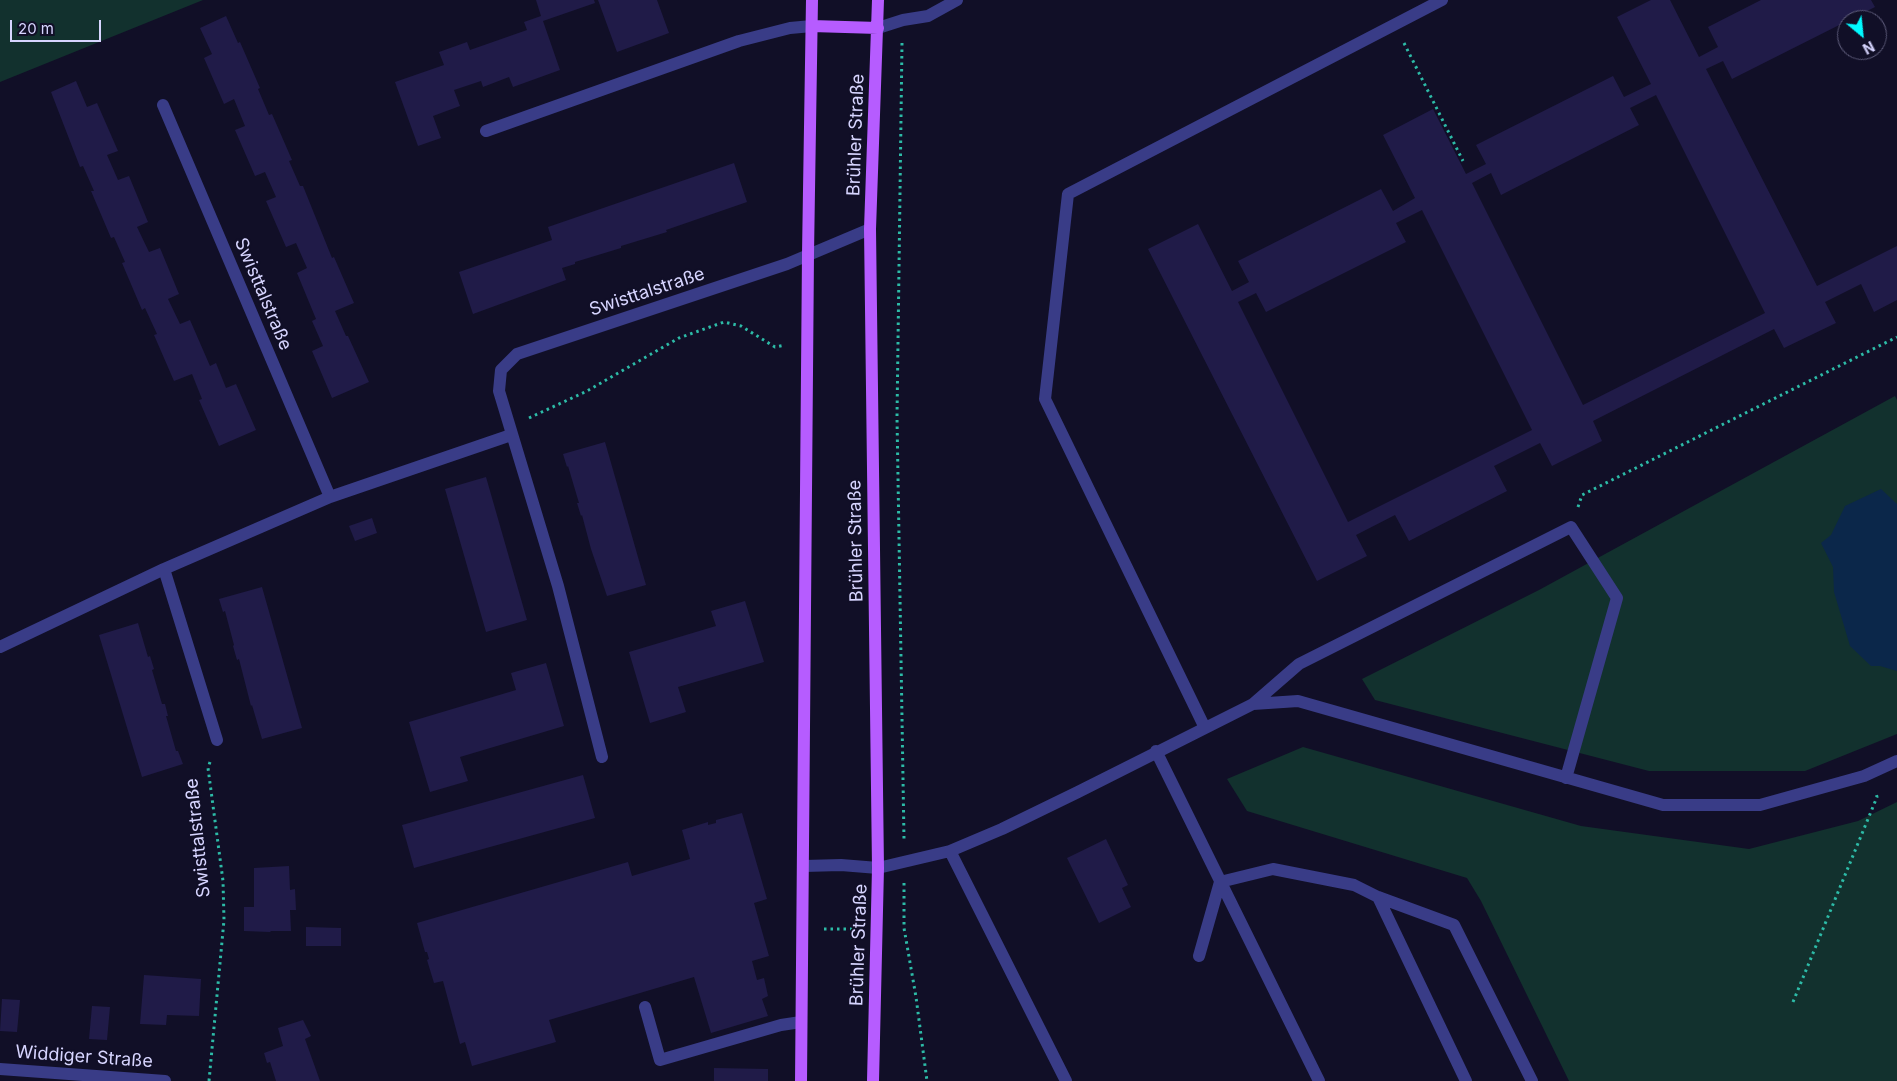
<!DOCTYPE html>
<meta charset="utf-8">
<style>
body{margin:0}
#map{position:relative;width:1897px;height:1081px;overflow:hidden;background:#110f27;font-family:Inter,sans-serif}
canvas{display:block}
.north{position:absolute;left:1837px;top:10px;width:50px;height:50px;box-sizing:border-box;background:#110f27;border:1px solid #605e7d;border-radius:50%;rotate:152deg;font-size:14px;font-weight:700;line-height:20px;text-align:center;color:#d7d5ff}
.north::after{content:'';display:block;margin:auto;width:18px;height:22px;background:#01f9ff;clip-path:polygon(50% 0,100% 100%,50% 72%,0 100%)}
.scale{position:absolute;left:10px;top:20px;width:91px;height:22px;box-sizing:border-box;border:2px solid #d7d5ff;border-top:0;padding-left:6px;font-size:15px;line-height:18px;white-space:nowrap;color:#d7d5ff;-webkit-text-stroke:4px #110f27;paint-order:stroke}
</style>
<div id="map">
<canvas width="1897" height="1081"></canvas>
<div class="north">N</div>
<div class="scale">20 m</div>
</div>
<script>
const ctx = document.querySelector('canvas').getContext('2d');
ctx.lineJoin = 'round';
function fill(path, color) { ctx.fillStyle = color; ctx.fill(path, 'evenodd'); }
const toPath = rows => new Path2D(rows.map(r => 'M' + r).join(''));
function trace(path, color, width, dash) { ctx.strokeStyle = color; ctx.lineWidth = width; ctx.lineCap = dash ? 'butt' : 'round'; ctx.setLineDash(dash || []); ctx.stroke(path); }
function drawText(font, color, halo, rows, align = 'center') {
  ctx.font = font + ' Inter,sans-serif'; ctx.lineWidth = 4; ctx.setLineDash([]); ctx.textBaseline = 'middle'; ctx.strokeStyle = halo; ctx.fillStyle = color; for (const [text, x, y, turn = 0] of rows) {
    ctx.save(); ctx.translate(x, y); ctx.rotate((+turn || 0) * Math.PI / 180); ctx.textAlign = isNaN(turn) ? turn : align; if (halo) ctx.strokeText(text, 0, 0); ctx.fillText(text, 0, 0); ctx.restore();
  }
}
const green = toPath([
 [0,0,203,0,0,82],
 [1895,396,1897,400,1897,734,1805,771,1649,771,1375,700,1362,679,1539,590],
 [1303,747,1581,826,1749,849,1858,821,1897,802,1897,1081,1569,1081,1481,901,1467,878,1247,811,1227,779]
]);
const water = toPath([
 [1881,489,1897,504,1897,671,1880,666,1871,666,1850,646,1834,592,1833,567,1821,543,1831,535,1845,506]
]);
const building = toPath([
 [536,0,594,0,595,3,543,21,560,70,513,87,509,77,483,87,481,81,454,90,460,106,433,116,441,138,418,146,395,82,444,65,439,52,467,42,470,50,527,30,524,22,541,16],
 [598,0,657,0,669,33,617,52],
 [1651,0,1670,0,1699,57,1718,47,1708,27,1761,0,1871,0,1875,7,1732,79,1723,61,1706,69,1817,286,1897,246,1897,300,1874,312,1861,284,1825,302,1836,323,1784,348,1774,329,1593,421,1602,441,1552,466,1540,443,1494,466,1507,491,1409,541,1395,515,1356,535,1367,556,1317,581,1148,249,1198,224,1232,291,1249,282,1238,261,1381,189,1393,211,1415,198,1383,135,1433,109,1466,174,1486,164,1476,145,1613,76,1624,97,1651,84,1617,17],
 [1656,95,1765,313,1583,405,1472,183,1491,173,1501,195,1639,125,1630,108],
 [1422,210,1532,430,1348,522,1238,302,1256,293,1266,312,1406,242,1396,223],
 [226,16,238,43,240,42,260,88,258,89,269,115,272,114,292,160,289,161,300,186,303,186,332,258,334,257,354,303,335,311,346,336,348,336,369,382,332,398,312,351,323,346,312,321,316,319,297,273,307,268,296,243,286,247,266,201,276,197,265,172,255,176,235,130,245,126,234,99,224,104,204,58,212,54,200,28],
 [76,81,87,107,97,103,118,151,107,155,118,180,129,176,148,222,137,227,149,252,160,248,179,294,168,299,180,324,190,320,210,366,216,363,226,388,236,384,256,430,219,446,199,400,202,399,192,374,174,381,154,335,157,334,145,308,142,310,122,263,125,262,114,237,111,238,91,191,94,191,83,166,80,167,51,92],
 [734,163,747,202,666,230,667,232,621,246,621,248,575,262,575,264,562,268,566,280,473,314,459,272,552,240,548,227],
 [605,442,646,585,607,596,591,549,582,515,581,516,577,503,579,503,568,466,567,467,563,454],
 [486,477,527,620,486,632,445,489],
 [372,518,377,533,355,541,349,526],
 [262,587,302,728,262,739,252,705,251,706,239,659,237,660,233,646,234,645,225,611,223,612,219,599],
 [745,601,764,662,678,687,686,712,650,723,629,652,716,626,711,611],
 [138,623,148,657,150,656,154,669,152,670,162,704,165,704,168,716,166,716,176,751,178,751,183,764,142,777,99,635],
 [546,663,564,726,460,757,468,781,430,792,409,722,516,690,511,673],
 [583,775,595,818,414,868,402,825],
 [742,813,767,899,754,903,769,956,752,961,757,980,764,978,768,996,762,999,768,1016,711,1033,694,977,549,1020,556,1042,472,1066,465,1042,460,1044,443,981,434,983,427,960,429,959,427,952,425,952,417,923,628,862,632,876,690,859,682,830,708,822,708,825,716,823,716,820],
 [1106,839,1128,885,1122,888,1131,907,1099,923,1067,858],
 [289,866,290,890,295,889,296,910,290,910,291,931,271,931,270,932,244,931,244,907,254,907,254,868],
 [306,927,341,928,341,946,306,946],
 [144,975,201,979,199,1016,167,1015,166,1025,140,1024],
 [2,999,20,1000,17,1032,0,1031],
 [92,1006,110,1007,107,1040,89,1039],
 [303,1020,311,1036,305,1039,320,1081,276,1081,270,1062,267,1063,264,1053,283,1046,278,1028],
 [714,1068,768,1069,768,1081,714,1081]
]);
const path = toPath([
 [902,43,897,417,904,839],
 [1404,43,1463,161],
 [529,418,587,391,679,338,724,322,741,326,775,347,785,345],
 [1578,507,1582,495,1897,337],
 [904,883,904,928,916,997,927,1081],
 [824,929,856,929],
 [1793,1002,1877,797,1876,793],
 [209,1081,224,920,223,881,208,768,211,759]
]);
const minor = toPath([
 [878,28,903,20,928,16,957,0],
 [163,105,330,497],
 [486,131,739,41,790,28,812,26],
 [164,569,217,740],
 [0,647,164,569,330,497,511,435],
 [1253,704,1299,664,1571,527,1617,598,1566,778],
 [1205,728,1045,399,1068,194,1442,0],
 [1156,751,1319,1081],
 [602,757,558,586,499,391,501,370,517,354,787,264,870,229],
 [950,851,1066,1081],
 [804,866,841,865,878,868,950,851,1002,829,1078,792,1253,704,1298,701,1663,805,1760,805,1864,776,1897,761],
 [1378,897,1466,1081],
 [1199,956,1220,882,1273,869,1354,885,1378,897,1454,925,1532,1081],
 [645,1007,660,1060,781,1025,801,1022],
 [0,1069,165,1081]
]);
const major = toPath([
 [812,26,878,28],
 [801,1081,808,254,812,0],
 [873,1081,878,868,870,229,878,0]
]);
const streetNames = [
 ["Brühler Straße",856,135,-88],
 ["Swisttalstraße",647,292,-18],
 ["Swisttalstraße",263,294,67],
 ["Brühler Straße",856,541,-91],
 ["Swisttalstraße",198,838,-96],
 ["Brühler Straße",859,945,-88],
 ["Widdiger Straße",84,1057,4]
];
fill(green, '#12312e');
fill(water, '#0b274a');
fill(building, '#201b48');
trace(path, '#2dbba7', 3, [2.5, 4]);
trace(minor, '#393c87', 12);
trace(major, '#b65cff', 12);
drawText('18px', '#d7d5ff', '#110f27', streetNames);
</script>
